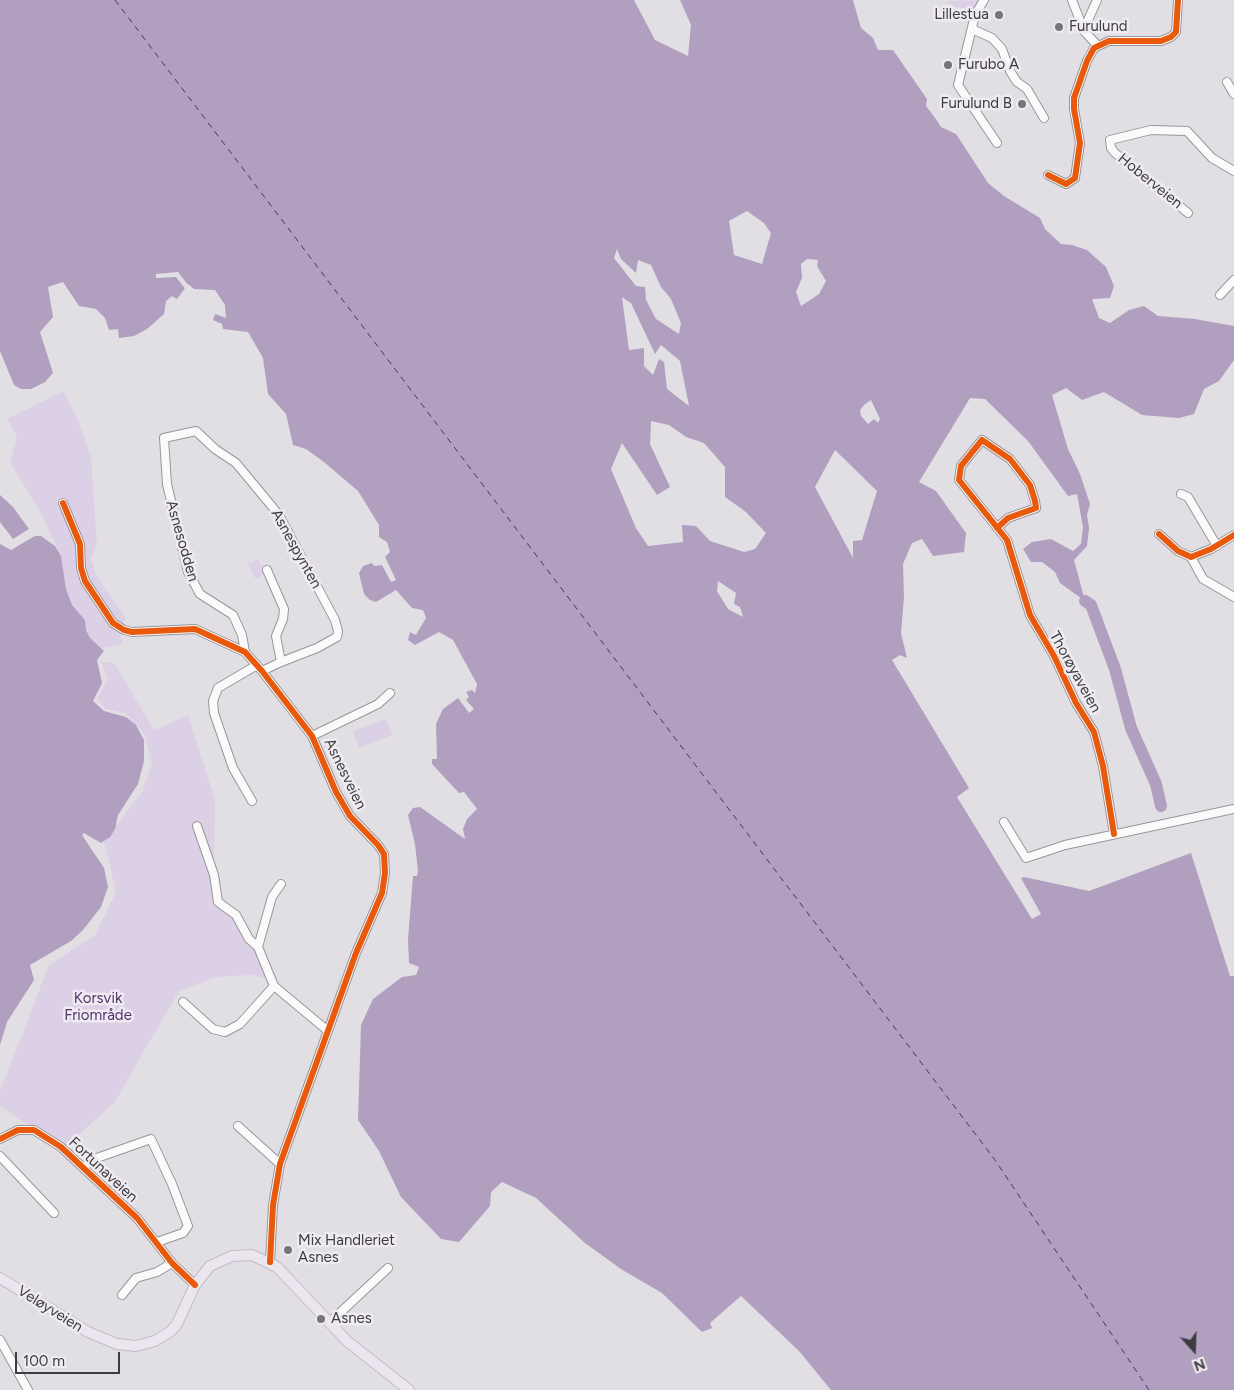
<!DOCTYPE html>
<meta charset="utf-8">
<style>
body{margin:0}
#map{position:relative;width:1234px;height:1390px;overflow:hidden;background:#e2dfe4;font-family:Figtree,sans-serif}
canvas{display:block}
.north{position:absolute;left:1169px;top:1325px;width:50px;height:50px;-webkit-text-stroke:4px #efebf2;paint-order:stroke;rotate:160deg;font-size:14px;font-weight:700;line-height:20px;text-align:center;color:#3e3c3f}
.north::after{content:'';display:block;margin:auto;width:18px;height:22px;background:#3e3c3f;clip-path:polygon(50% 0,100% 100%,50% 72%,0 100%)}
.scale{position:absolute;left:15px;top:1352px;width:105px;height:22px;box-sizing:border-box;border:2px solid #3e3c3f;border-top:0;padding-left:6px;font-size:15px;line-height:18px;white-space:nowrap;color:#3e3c3f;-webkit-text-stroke:4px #efebf2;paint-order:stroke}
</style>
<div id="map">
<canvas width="1234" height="1390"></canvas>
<div class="north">N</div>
<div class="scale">100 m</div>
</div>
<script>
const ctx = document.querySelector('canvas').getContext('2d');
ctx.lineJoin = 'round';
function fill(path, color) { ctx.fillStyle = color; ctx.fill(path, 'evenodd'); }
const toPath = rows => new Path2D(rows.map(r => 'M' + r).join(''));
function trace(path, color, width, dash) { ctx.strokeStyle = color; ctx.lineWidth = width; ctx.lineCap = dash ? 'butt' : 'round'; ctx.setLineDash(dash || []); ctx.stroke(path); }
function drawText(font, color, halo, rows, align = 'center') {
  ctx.font = font + ' Figtree,sans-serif'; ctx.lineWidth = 5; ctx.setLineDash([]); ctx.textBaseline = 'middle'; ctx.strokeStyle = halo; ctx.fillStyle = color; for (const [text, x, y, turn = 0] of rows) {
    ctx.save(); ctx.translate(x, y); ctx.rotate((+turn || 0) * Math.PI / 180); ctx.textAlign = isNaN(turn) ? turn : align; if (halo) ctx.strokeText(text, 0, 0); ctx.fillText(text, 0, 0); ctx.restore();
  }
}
const green = toPath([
 [982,0,975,11,956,7,945,1],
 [63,391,77,417,91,457,97,545,91,559,97,577,126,618,118,628,123,644,101,648,90,638,86,630,85,620,72,605,66,589,61,556,36,504,10,463,17,437,7,419],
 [258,559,265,571,258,579,254,577,248,564],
 [101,662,114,663,154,730,188,715,215,800,214,875,221,905,233,913,258,947,272,980,252,975,216,977,179,991,114,1103,63,1149,0,1106,0,1091,49,965,95,935,116,892,104,841,142,792,152,763,144,733,125,713,106,709,97,699,108,679],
 [386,719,393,735,359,748,353,731]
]);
const water = toPath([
 [0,0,634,0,655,40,688,56,691,25,680,0,853,0,861,28,873,38,878,50,893,50,927,99,926,106,936,119,941,127,956,134,988,183,1004,196,1040,218,1045,229,1061,244,1072,245,1087,250,1106,267,1114,286,1110,298,1092,299,1099,318,1110,323,1129,310,1144,306,1158,316,1195,319,1234,326,1234,360,1219,381,1204,389,1194,414,1179,418,1142,415,1104,392,1082,400,1066,388,1052,395,1068,449,1080,474,1090,504,1087,515,1089,528,1087,546,1074,560,1085,601,1060,583,1055,572,1042,562,1031,562,1023,549,1032,542,1051,539,1073,551,1081,544,1083,527,1077,494,1068,496,1028,441,985,399,970,398,919,482,936,491,966,533,964,552,933,556,922,539,912,543,903,564,904,597,901,633,907,658,900,655,892,660,969,788,957,797,1032,919,1041,914,1021,878,1024,877,1089,891,1191,853,1230,976,1234,976,1234,1390,831,1390,799,1351,741,1296,710,1323,712,1328,702,1332,662,1293,621,1269,585,1243,536,1198,502,1182,491,1192,490,1206,459,1242,441,1239,401,1197,379,1151,358,1120,361,1025,373,999,402,977,416,975,419,967,409,963,408,939,413,876,417,876,418,871,415,844,408,815,413,808,420,807,465,839,463,829,467,819,477,809,464,792,459,793,432,764,432,759,437,759,436,724,443,709,458,698,469,713,474,709,466,700,469,697,466,692,472,690,475,693,477,684,453,640,439,632,415,645,408,640,410,632,416,635,426,618,423,610,412,608,396,590,376,602,370,600,364,594,359,573,363,566,372,563,374,566,382,565,391,582,396,580,385,557,390,552,387,542,379,537,379,525,358,491,324,462,306,449,293,445,286,414,268,394,263,358,248,332,223,329,222,324,213,320,215,314,226,318,225,305,215,290,194,289,188,284,177,299,172,296,166,301,164,314,147,329,134,336,119,338,118,329,109,330,105,318,96,309,79,306,63,282,48,287,53,317,40,332,53,373,45,382,31,389,21,389,14,385,0,351],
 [747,211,764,223,771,233,762,264,734,255,729,221],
 [617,249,621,259,636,273,638,260,651,265,661,287,671,299,681,323,679,334,656,319,646,300,645,287,636,286,614,258],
 [807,259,818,260,817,266,826,281,819,294,801,306,796,292,802,278,801,264],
 [622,297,631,303,655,354,661,345,680,361,689,406,667,389,664,362,659,359,653,375,644,366,644,348,629,350],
 [871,400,880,419,878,423,874,419,868,424,861,416,860,410,864,405],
 [651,421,669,425,686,437,704,443,725,467,725,497,746,512,766,533,755,549,744,552,710,541,696,526,682,525,683,542,648,546,636,528,611,469,622,443,657,495,670,487,650,444],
 [835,450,877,491,862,540,853,541,853,558,815,487],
 [718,581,736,593,734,604,740,607,743,617,728,609,717,591],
 [0,495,13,507,29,529,13,539,0,522],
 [35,536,41,536,55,546,61,556,66,589,72,605,85,620,86,630,90,638,104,651,97,660,102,683,93,701,104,711,126,717,136,725,144,740,144,761,138,784,118,815,115,829,110,837,101,843,84,833,82,835,104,868,108,887,101,907,83,930,71,941,30,965,34,980,7,1022,0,1045,0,544,11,550]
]);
const pier = toPath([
 [178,272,191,289,188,287,186,290,176,277,156,278,156,274]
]);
const river = toPath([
 [1085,601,1091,605,1115,669,1131,728,1156,784,1161,806]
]);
const ferry = toPath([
 [115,0,995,1160,1149,1390]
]);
const minor = toPath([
 [984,0,975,15,958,85,997,143],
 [1072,0,1084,31,1097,45],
 [972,29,992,38,1002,49,1010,71,1017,82,1027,89,1044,118],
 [1084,29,1097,0],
 [1227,82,1234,94],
 [1048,175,1066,184,1075,178,1080,143,1074,109,1074,98,1087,61,1094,48,1109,41,1161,41,1171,37,1176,32,1178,0],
 [1188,213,1115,153,1111,148,1110,140,1151,130,1187,131,1212,158,1234,171],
 [1220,295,1234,280],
 [1181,494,1188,497,1217,546],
 [63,503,80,544,81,568,85,581,113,623,124,630,132,632,195,629,245,652,262,671,312,736,336,792,350,816,378,845,384,854,385,873,382,893,356,953,280,1164,273,1205,270,1262],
 [997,528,1008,518,1036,508,1035,501,1030,485,1010,459,982,440,961,466,959,480,1007,540,1030,615,1054,656,1076,703,1094,732,1103,766,1114,834],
 [1159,534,1178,551,1191,557,1211,549,1234,535],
 [1191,557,1203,579,1234,597],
 [245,652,242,635,233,615,200,594,188,572,167,484,164,438,196,431,215,449,236,463,279,515,335,620,338,631,337,637,317,648,281,662],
 [262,671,281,662,276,636,283,619,284,609,267,570],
 [312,736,378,704,390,693],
 [252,801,233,768,214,713,213,701,218,688,257,665],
 [1004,822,1026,858,1065,845,1234,809],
 [197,826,214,875,218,902,236,915,249,939,258,947],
 [281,884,272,897,258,947,274,986,328,1031],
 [183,1002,213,1029,225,1032,240,1024,274,986],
 [238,1126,280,1164],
 [0,1139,18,1130,34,1130,61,1147,137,1218,172,1263,195,1285],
 [0,1156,54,1213],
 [84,1167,94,1159,151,1139,172,1184,188,1226,183,1233,157,1242],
 [122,1295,136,1278,157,1272,172,1263],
 [329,1323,388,1268],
 [0,1340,28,1390]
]);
const major = toPath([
 [0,1278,88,1332,117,1344,136,1346,155,1341,171,1331,177,1324,195,1285,210,1266,232,1256,252,1255,277,1267,347,1341,409,1390]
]);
const cycleway = toPath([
 [1048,175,1066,184,1075,178,1080,143,1074,109,1074,98,1087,61,1094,48,1109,41,1161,41,1171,37,1176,32,1178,0],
 [63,503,80,544,81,568,85,581,113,623,124,630,132,632,195,629,245,652,262,671,312,736,336,792,350,816,378,845,384,854,385,873,382,893,356,953,280,1164,273,1205,270,1262],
 [997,528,1008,518,1036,508,1035,501,1030,485,1010,459,982,440,961,466,959,480,1007,540,1030,615,1054,656,1076,703,1094,732,1103,766,1114,834],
 [1159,534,1178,551,1191,557,1211,549,1234,535],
 [0,1139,18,1130,34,1130,61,1147,137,1218,172,1263,195,1285]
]);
const markers = [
 [999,15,5,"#777579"],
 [1059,27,5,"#777579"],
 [948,65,5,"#777579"],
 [1022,104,5,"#777579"],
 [288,1250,5,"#777579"],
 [321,1319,5,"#777579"]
];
const poiNames = [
 ["Lillestua",989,15,"right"],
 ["Furulund",1069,27],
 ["Furubo A",958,65],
 ["Furulund B",1012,104,"right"],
 ["Mix Handleriet",298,1241],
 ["Asnes",298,1258],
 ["Asnes",331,1319]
];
const streetNames = [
 ["Hoberveien",1150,181,39],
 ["Asnesodden",182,541,74],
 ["Asnespynten",296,549,61],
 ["Thorøyaveien",1075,672,61],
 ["Asnesveien",345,774,64],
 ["Fortunaveien",103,1170,43],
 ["Veløyveien",50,1309,32]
];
const parkNames = [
 ["Korsvik",98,999],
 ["Friområde",98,1016]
];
fill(green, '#dbd0e5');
fill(water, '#b09fbf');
fill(pier, '#e2dfe4');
trace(river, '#b09fbf', 12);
trace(ferry, '#502f68', 1, [6, 5]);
trace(minor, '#98969a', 10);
trace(major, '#c0bec1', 12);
trace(minor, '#fbfafb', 8);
trace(major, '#eae5ee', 10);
trace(cycleway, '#e8590c', 6);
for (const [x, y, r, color] of markers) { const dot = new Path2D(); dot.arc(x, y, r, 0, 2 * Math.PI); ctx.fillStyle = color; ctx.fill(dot); trace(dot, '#efebf2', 2); }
drawText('15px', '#3e3c3f', '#efebf2', poiNames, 'left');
drawText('15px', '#3e3c3f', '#efebf2', streetNames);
drawText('15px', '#53326b', '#efebf2', parkNames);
</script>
